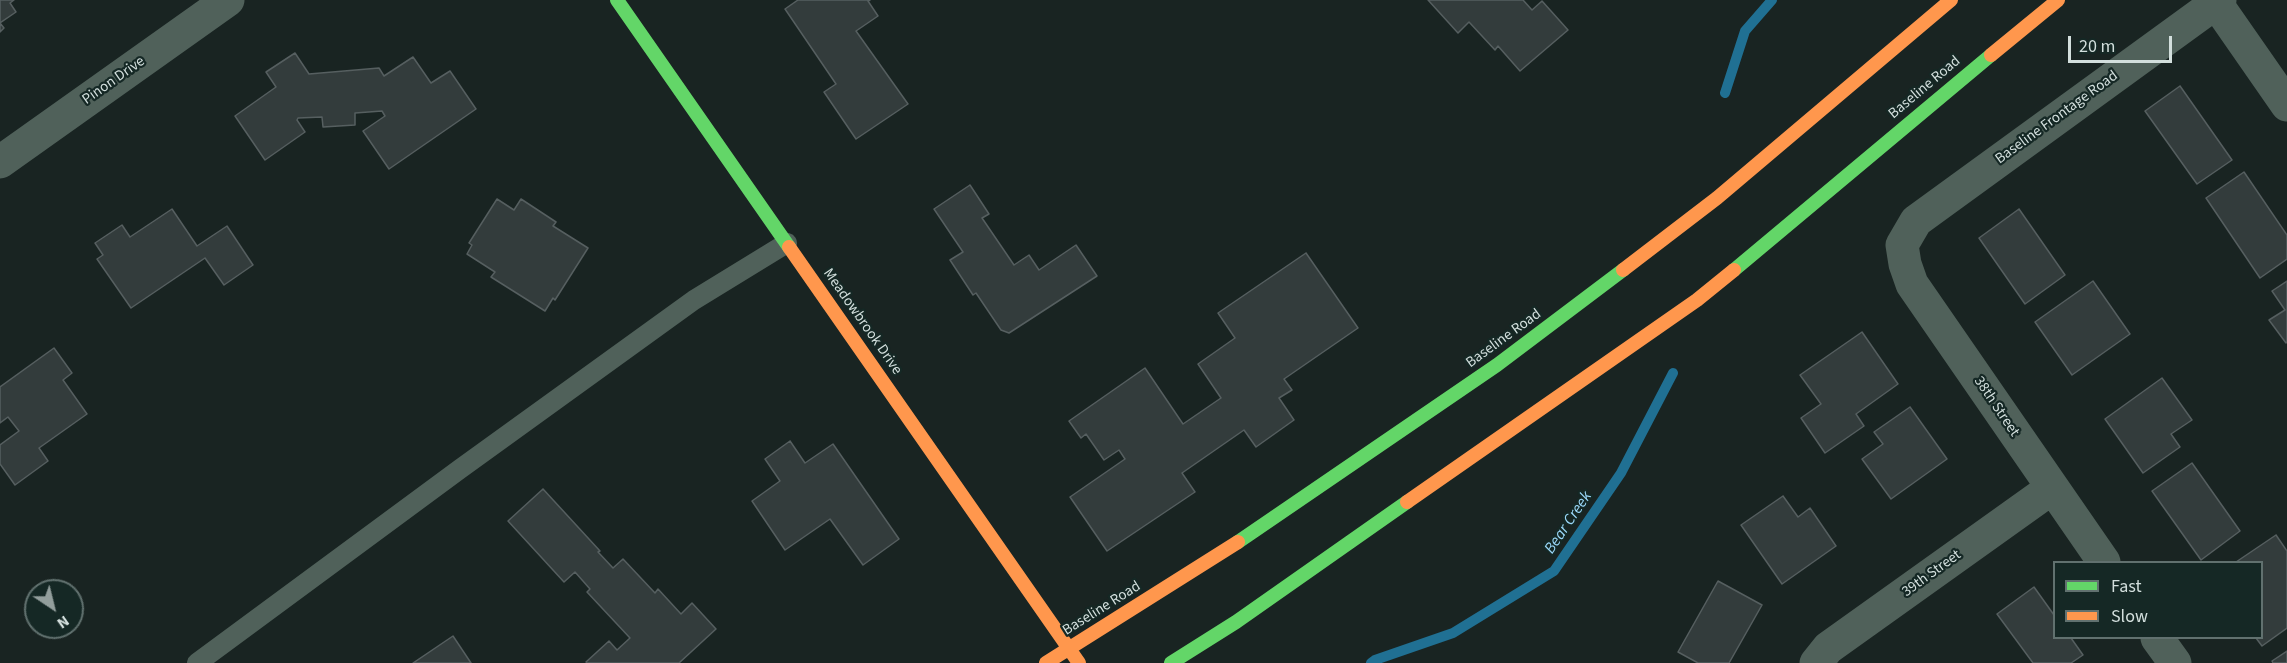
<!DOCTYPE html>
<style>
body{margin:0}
#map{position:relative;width:2287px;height:663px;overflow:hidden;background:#192422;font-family:"Source Sans 3",sans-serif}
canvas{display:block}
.legend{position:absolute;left:2053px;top:561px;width:210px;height:78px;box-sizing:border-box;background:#152825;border:2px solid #61716f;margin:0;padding:8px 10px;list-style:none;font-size:18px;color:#d3dfdd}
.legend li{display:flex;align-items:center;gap:12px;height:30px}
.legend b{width:30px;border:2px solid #61716f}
.north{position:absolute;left:24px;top:579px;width:60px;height:60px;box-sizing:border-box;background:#152825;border:2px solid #61716f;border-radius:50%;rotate:145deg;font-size:16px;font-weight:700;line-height:24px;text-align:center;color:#d3dfdd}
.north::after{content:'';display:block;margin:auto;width:21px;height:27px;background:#929e9c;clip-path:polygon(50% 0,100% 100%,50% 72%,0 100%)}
.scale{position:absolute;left:2068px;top:36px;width:104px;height:27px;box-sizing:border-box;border:3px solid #d3dfdd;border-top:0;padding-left:8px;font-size:18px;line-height:21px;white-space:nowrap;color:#d3dfdd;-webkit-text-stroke:4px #152825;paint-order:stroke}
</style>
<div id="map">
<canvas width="2287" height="663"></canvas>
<ul class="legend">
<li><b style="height:8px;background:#63d668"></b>Fast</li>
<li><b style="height:8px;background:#ff974d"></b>Slow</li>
</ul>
<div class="north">N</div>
<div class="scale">20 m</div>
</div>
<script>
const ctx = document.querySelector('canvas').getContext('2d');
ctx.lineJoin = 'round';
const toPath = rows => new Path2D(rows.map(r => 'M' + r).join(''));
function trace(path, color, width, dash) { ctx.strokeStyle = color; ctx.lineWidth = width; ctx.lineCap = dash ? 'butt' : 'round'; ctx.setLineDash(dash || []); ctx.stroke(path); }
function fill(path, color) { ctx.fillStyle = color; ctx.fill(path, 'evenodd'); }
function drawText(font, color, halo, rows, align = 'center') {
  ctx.font = font + ' "Source Sans 3",sans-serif'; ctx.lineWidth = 4.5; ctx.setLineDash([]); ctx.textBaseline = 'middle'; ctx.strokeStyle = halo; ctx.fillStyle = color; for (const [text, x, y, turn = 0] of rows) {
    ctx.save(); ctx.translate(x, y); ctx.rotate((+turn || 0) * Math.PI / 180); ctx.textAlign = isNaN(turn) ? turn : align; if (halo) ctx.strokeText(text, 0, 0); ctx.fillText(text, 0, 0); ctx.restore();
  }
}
const stream = toPath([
 [1725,93,1745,31,1772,0],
 [1371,663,1375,660,1453,633,1554,571,1621,473,1673,373]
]);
const building = toPath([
 [0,0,14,0,10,3,16,12,0,23,4,28,0,32,0,0],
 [798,0,870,0,868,1,878,16,856,31,908,104,856,139,824,92,836,84,785,9,798,0],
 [1428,0,1523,0,1532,10,1542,1,1568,30,1520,71,1498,46,1495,50,1469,22,1458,33,1428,0],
 [295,53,309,74,379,68,384,76,413,57,431,83,450,71,476,109,389,169,363,131,385,116,382,111,355,113,355,125,323,127,322,117,298,118,297,120,305,132,265,160,235,116,276,87,266,72,295,53],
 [2180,86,2232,160,2197,184,2145,111,2180,86],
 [2244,172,2287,235,2287,259,2260,278,2206,198,2244,172],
 [970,185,989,214,982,218,1014,265,1029,255,1039,270,1076,245,1097,276,1009,333,1001,330,976,293,973,295,950,260,963,252,934,209,970,185],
 [497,199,514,210,521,199,556,222,553,226,588,248,555,300,553,298,545,311,491,277,495,272,467,254,472,245,469,243,497,199],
 [172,209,197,246,227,226,253,265,224,285,205,258,131,308,97,259,103,255,95,243,122,225,130,237,172,209],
 [2019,209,2065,275,2025,304,1979,238,2019,209],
 [1306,253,1358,328,1284,379,1292,390,1279,398,1294,420,1256,447,1244,430,1182,473,1195,492,1107,551,1070,497,1125,459,1119,450,1104,460,1086,434,1081,438,1069,421,1145,368,1183,424,1221,398,1198,364,1235,338,1218,313,1306,253],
 [2093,281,2130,334,2072,375,2035,322,2093,281],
 [2287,281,2287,342,2286,343,2269,320,2285,310,2272,291,2287,281],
 [1862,332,1898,384,1856,414,1864,426,1825,453,1801,418,1821,404,1800,375,1862,332],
 [54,348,72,373,63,380,87,414,39,448,48,461,15,485,0,464,0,445,19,431,8,417,0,423,0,387,54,348],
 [2162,378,2192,420,2171,434,2180,447,2143,473,2105,419,2162,378],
 [1910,407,1947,459,1891,499,1862,459,1883,444,1874,432,1910,407],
 [790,441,805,463,833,444,899,539,863,565,830,519,785,550,752,501,780,481,765,459,790,441],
 [2192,463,2240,531,2201,560,2152,491,2192,463],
 [543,489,600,551,598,552,613,568,623,559,655,593,658,589,681,614,692,603,716,629,679,663,587,663,586,662,609,641,617,650,630,638,587,592,590,589,575,572,564,582,508,521,543,489],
 [1783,496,1798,517,1810,508,1836,546,1782,584,1741,525,1783,496],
 [2276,535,2287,551,2287,628,2262,646,2256,638,2262,638,2262,562,2236,562,2276,535],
 [1718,581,1762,605,1729,663,1698,663,1678,652,1718,581],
 [2034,587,2054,615,2054,638,2071,638,2083,655,2071,663,2033,663,1997,614,2034,587],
 [453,636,471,663,413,663,453,636],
 [2287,651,2287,663,2273,663,2272,661,2287,651]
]);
const lane = toPath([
 [197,663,460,469,694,300,787,243]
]);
const street = toPath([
 [2214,0,2287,105],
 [0,162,228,0],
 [2104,562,1912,284,1905,264,1902,245,1916,221,2220,0],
 [2157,638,2175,663],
 [1816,663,1828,648,2052,488]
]);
const fast = toPath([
 [617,0,789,247],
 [1734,270,1991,55],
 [1238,542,1497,365,1623,270],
 [1171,663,1236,622,1407,502]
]);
const slow = toPath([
 [1991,55,2058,0],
 [789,247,1079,663],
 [1623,270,1717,198,1951,0],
 [1407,502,1697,300,1734,270],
 [1046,663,1238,542]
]);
const streetNames = [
 ["Pinon Drive",114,81,-35],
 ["Baseline Road",1925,88,-40],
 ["Baseline Frontage Road",2057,118,-36],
 ["Meadowbrook Drive",862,322,55],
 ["Baseline Road",1504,339,-36],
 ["38th Street",1996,407,56],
 ["39th Street",1932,574,-36],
 ["Baseline Road",1102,609,-32]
];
const waterNames = [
 ["Bear Creek",1569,523,-56]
];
trace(stream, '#207093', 10);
fill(building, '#333c3c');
trace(building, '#565f60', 1.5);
trace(lane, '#50615a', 20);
trace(street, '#50615a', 33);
trace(fast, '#63d668', 14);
trace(slow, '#ff974d', 14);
drawText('15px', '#d3dfdd', '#152825', streetNames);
drawText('italic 16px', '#9bd8f9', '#152825', waterNames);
</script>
